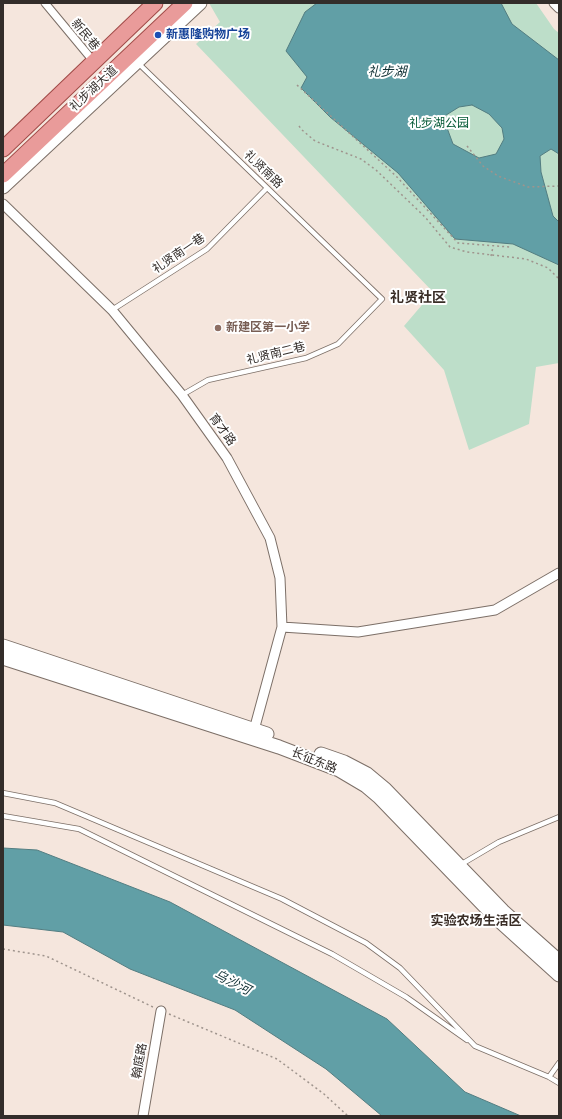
<!DOCTYPE html>
<meta charset="utf-8">
<style>
body{margin:0}
#map{position:relative;width:562px;height:1119px;overflow:hidden;background:#f5e6dd;font-family:"Varela Round",sans-serif}
canvas{display:block}
.frame{position:absolute;inset:0;border:4px solid #332d2a;pointer-events:none}
</style>
<div id="map">
<canvas width="562" height="1119"></canvas>
<div class="frame"></div>
</div>
<script>
const ctx = document.querySelector('canvas').getContext('2d');
ctx.lineJoin = 'round';
function fill(path, color) { ctx.fillStyle = color; ctx.fill(path, 'evenodd'); }
const toPath = rows => new Path2D(rows.map(r => 'M' + r).join(''));
function trace(path, color, width, dash) { ctx.strokeStyle = color; ctx.lineWidth = width; ctx.lineCap = dash ? 'butt' : 'round'; ctx.setLineDash(dash || []); ctx.stroke(path); }
function drawText(font, color, halo, rows, align = 'center') {
  ctx.font = font + ' "Varela Round","Noto Sans SC",sans-serif'; ctx.lineWidth = 4; ctx.setLineDash([]); ctx.textBaseline = 'middle'; ctx.strokeStyle = halo; ctx.fillStyle = color; for (const [text, x, y, turn = 0] of rows) {
    ctx.save(); ctx.translate(x, y); ctx.rotate((+turn || 0) * Math.PI / 180); ctx.textAlign = isNaN(turn) ? turn : align; if (halo) ctx.strokeText(text, 0, 0); ctx.fillText(text, 0, 0); ctx.restore();
  }
}
const green = toPath([
 [209,3,536,3,554,29,559,33,559,363,536,367,529,424,469,450,444,370,404,326,433,292,196,44,220,22]
]);
const water = toPath([
 [317,3,501,3,512,24,559,60,559,154,551,149,540,156,541,172,553,216,559,222,559,265,513,244,455,239,398,173,330,117,301,88,307,77,286,51,305,12,317,3],
 [472,105,489,114,502,128,504,139,496,154,479,158,453,144,443,117,459,107,472,105],
 [3,848,37,850,170,902,387,1019,465,1092,521,1116,382,1116,326,1069,235,1010,130,969,63,932,3,925,3,848]
]);
const path = toPath([
 [297,85,396,176,458,243,510,247],
 [299,126,302,130,315,141,361,159,376,170,425,217,450,247,467,252,526,259,548,268,559,279,559,285],
 [467,146,483,166,498,176,528,187,559,186],
 [491,256,493,247],
 [3,949,46,956,153,1007],
 [169,1014,277,1059,324,1094,348,1116]
]);
const service = toPath([
 [137,62,382,299,338,344,306,358,208,380,182,395],
 [112,310,207,249,267,188],
 [3,793,55,803,282,899,366,943,400,968,475,1046,549,1077],
 [3,816,79,829,332,954,406,997,467,1040],
 [460,865,499,842,559,817],
 [559,1063,549,1077,559,1083]
]);
const pedestrian = toPath([
 [45,3,94,62]
]);
const minor = toPath([
 [554,3,559,8],
 [3,204,112,310,182,395,227,458,270,538,280,578,282,627,254,730],
 [282,627,358,632,495,610,559,573],
 [143,1116,161,1011]
]);
const secondary = toPath([
 [3,187,200,3],
 [3,646,267,734],
 [3,658,279,747,339,770,366,786,379,797,495,917,559,975],
 [321,754,344,762,367,774,385,789,503,911,559,961]
]);
const primary = toPath([
 [3,149,155,3],
 [3,175,185,3]
]);
const markers = [
 [158,35,4,"#1a4fb4"],
 [218,328,4,"#8d6e63"]
];
const streetNames = [
 ["新民巷",85,35,50],
 ["礼步湖大道",94,89,-43],
 ["礼贤南路",263,170,44],
 ["礼贤南一巷",179,254,-34],
 ["礼贤南二巷",276,354,-14],
 ["育才路",222,430,54],
 ["长征东路",314,761,22],
 ["翰庭路",140,1061,-80]
];
const transitNames = [
 ["新惠隆购物广场",166,35]
];
const parkNames = [
 ["礼步湖公园",439,124]
];
const educationNames = [
 ["新建区第一小学",226,328]
];
const waterNames = [
 ["礼步湖",387,73],
 ["乌沙河",232,983,27]
];
const neighbourhoodNames = [
 ["实验农场生活区",476,922]
];
const quarterNames = [
 ["礼贤社区",418,298]
];
fill(green, '#bddec9');
fill(water, '#619fa6');
trace(water, '#537d81', 1);
trace(service, '#7c6f67', 6);
trace(pedestrian, '#7c6f67', 9);
trace(minor, '#7c6f67', 11);
trace(secondary, '#7c6f67', 15);
trace(primary, '#a04a47', 17);
trace(path, '#9f948d', 1.5, [2, 3]);
trace(service, '#fff', 4.5);
trace(pedestrian, '#fff', 7);
trace(minor, '#fff', 9);
trace(secondary, '#fff', 13);
trace(primary, '#e99b9a', 15);
for (const [x, y, r, color] of markers) { const dot = new Path2D(); dot.arc(x, y, r, 0, 2 * Math.PI); ctx.fillStyle = color; ctx.fill(dot); trace(dot, '#fff', 1.5); }
drawText('12px', '#332d2a', '#fff', streetNames);
drawText('bold 12px', '#164399', '#fff', transitNames, 'left');
drawText('12px', '#015733', '#fff', parkNames);
drawText('bold 12px', '#785e54', '#fff', educationNames, 'left');
drawText('italic 13px', '#103034', '#fff', waterNames);
drawText('bold 13px', '#392d26', '#fff', neighbourhoodNames);
drawText('bold 14px', '#392d26', '#fff', quarterNames);
</script>
